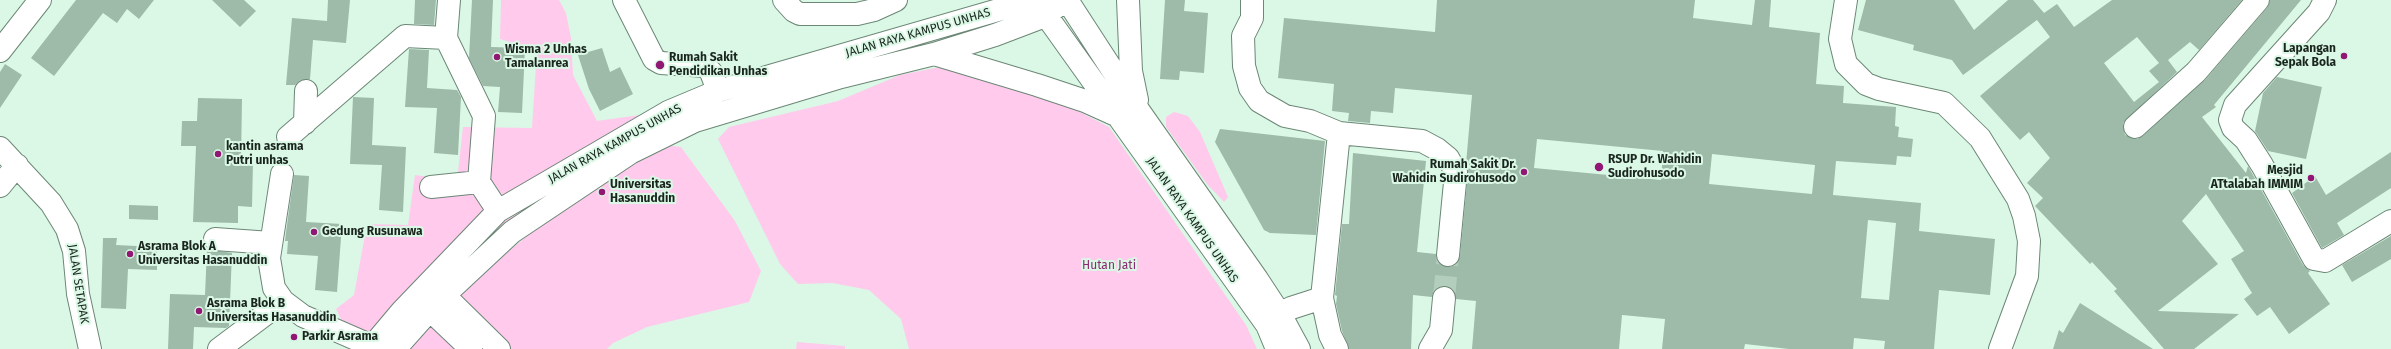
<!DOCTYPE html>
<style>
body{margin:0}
canvas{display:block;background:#daf8e5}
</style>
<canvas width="2391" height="349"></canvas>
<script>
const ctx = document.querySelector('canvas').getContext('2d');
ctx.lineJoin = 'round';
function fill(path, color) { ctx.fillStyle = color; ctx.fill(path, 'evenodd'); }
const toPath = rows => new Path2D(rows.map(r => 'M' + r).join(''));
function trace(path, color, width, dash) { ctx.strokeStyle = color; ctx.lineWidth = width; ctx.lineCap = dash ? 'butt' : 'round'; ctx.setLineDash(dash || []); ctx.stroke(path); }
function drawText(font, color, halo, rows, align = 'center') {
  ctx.font = font + ' "Fira Sans",sans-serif'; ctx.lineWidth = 4; ctx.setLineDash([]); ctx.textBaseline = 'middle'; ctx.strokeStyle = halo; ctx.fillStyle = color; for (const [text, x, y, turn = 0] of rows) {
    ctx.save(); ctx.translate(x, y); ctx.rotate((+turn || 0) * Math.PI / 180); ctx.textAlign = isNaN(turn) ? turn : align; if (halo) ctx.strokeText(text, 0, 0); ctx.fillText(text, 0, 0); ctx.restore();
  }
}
const green = toPath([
 [501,0,559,0,566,13,571,38,573,75,597,121,647,114,591,168,385,349,348,334,336,309,354,295,367,224,408,225,415,175,457,181,463,127,532,128,537,50,500,39],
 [945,66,1010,89,1053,98,1109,127,1246,325,1257,349,909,349,901,319,869,290,832,283,798,284,780,264,718,139,729,127,838,101,900,75],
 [1174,112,1188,116,1200,132,1228,197,1224,202,1207,184,1166,127,1166,117],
 [664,145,681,147,735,221,761,271,749,302,647,327,613,343,607,349,401,349,473,279,579,195],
 [797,342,845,346,845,349,796,349]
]);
const building = toPath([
 [76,0,154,0,139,19,127,9,117,23,103,13,54,76,31,58],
 [212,0,244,0,256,11,240,27],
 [328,0,350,0,346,43,313,40,310,79,300,80,295,85,286,85,292,18,327,21],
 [415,0,436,0,434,25,414,24],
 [472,0,493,0,491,47,525,48,522,113,498,112,500,87,483,86,469,58],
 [1165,0,1185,0,1184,11,1208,13,1204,73,1180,71,1179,80,1160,79],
 [1437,0,1695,0,1693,18,1752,25,1755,0,1771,0,1769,27,1820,33,1816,84,1844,86,1843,103,1896,107,1895,126,1899,127,1898,137,1913,139,1911,157,1897,156,1896,165,1836,161,1833,195,1921,203,1919,231,1995,239,1990,295,1939,290,1934,349,1884,349,1885,341,1854,338,1853,349,1789,349,1745,344,1744,349,1662,349,1665,319,1622,315,1619,349,1472,349,1476,301,1456,299,1452,288,1445,286,1434,290,1432,297,1413,295,1411,349,1349,349,1342,331,1336,304,1337,296,1335,295,1342,224,1349,224,1353,153,1426,161,1417,252,1436,254,1437,261,1441,265,1454,266,1460,256,1468,173,1466,164,1472,95,1395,88,1393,113,1371,111,1370,123,1348,121,1349,113,1332,111,1334,84,1278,78,1284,18,1435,32],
 [1537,139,1663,151,1661,180,1534,168],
 [1712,154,1815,165,1812,194,1709,184],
 [1868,220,1896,223,1889,300,1861,298],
 [1866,0,1954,0,1974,30,2008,0,2033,0,2044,13,2057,4,2074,27,2112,0,2242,0,2199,50,2190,42,2168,60,2177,72,2123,123,2125,135,2137,139,2143,136,2205,80,2267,8,2270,0,2301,0,2214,105,2216,107,2202,117,2246,173,2248,166,2303,265,2310,271,2308,273,2330,304,2289,334,2270,307,2257,316,2244,299,2252,293,2231,259,2244,251,2206,194,2182,221,2218,264,2158,311,2239,314,2194,349,2164,349,2114,291,2117,289,2092,262,2090,264,2035,206,2043,198,2027,183,2050,158,2029,132,2020,140,1980,96,2050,37,2037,20,1963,75,1952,60,1913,50,1914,45,1858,30],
 [2137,37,2159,63,2149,71,2159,82,2134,102,2104,63],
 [602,48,610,72,620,67,633,94,600,111,589,89,578,55],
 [409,49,429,50,427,88,457,90,461,97,458,155,434,153,437,108,405,107],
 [5,64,22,75,0,108,0,72],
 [2277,77,2322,87,2306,159,2268,151,2255,131,2263,93],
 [353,97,374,98,372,145,406,147,403,212,379,210,382,165,350,164],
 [198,98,242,99,241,161,253,161,252,207,238,206,238,223,193,222,196,146,181,146,182,121,197,121],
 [1220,129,1325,141,1316,235,1270,233,1264,230,1215,142],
 [2391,152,2391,188,2337,223,2344,235,2322,248,2292,193,2315,176,2326,195],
 [294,175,309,176,306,222,342,224,337,292,315,290,318,256,287,254,288,241,285,241,286,232],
 [129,205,158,206,158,220,129,219],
 [2391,236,2391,259,2352,282,2342,265],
 [103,238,117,238,116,245,157,247,157,270,128,269,126,309,101,308],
 [207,249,232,253,229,326,226,328,194,327,193,349,168,349,170,294,205,295],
 [2080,303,2153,349,2053,349,2059,330,2063,333]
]);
const minorTunnel = toPath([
 [1444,298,1448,255]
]);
const minor = toPath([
 [449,0,446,38,484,116,479,182,498,211],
 [624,0,654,59,661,63,705,66,711,72,718,91],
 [784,0,794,11,800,14,857,14,874,10,896,0],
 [1067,0,1139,111,1257,279,1280,314,1299,349],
 [1128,0,1131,71,1137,100],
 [1252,0,1252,18,1243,36,1244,66,1250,88,1259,101,1285,116,1310,121,1339,133,1422,141,1437,149,1448,158,1456,172,1448,255],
 [1846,0,1840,39,1846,64,1866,84,1879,89,1944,103,1980,138,2018,199,2024,216,2029,241,2027,276,2000,349],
 [2325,0,2319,12,2235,105,2230,120,2233,128,2246,140,2262,165,2314,259,2325,261,2391,221],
 [1038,4,1267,325,1277,349],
 [0,51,40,0],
 [934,54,1037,85,1085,101,1116,115],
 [305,123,306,91],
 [2135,127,2196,72,2258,0],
 [288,137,405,36,446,38],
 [0,148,51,203,67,229,74,251,78,294,90,349],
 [282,174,269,258,274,288,283,301,303,316,372,346],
 [0,186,17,165],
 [431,187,479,182],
 [215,239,271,243],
 [444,295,499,349],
 [430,310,471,349],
 [1280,314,1291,308,1322,298],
 [219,349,283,301],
 [370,349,402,311,498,211,668,112,718,91,1033,0],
 [395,349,437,302,512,232,630,153,695,121,841,77,934,54,995,35,1045,16,1065,0],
 [1337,349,1330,335,1322,298,1339,133],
 [1430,349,1441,330,1444,298]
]);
const markers = [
 [2344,56,4,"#921774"],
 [497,57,4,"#921774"],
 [660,65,5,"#921774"],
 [218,154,4,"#921774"],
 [1599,167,5,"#921774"],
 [1524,172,4,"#921774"],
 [2311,178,4,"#921774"],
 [602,192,4,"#921774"],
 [314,232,4,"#921774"],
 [130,254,4,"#921774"],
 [199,311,4,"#921774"],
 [294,337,4,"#921774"]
];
const streetNames = [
 ["JALAN RAYA KAMPUS UNHAS",918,33,-16],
 ["JALAN RAYA KAMPUS UNHAS",615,144,-29],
 ["JALAN RAYA KAMPUS UNHAS",1192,220,55],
 ["JALAN SETAPAK",78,284,81]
];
const poiNames = [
 ["Lapangan",2336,49,"right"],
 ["Sepak Bola",2336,63,"right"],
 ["Wisma 2 Unhas",505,50],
 ["Tamalanrea",505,64],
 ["Rumah Sakit",669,58],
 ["Pendidikan Unhas",669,72],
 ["kantin asrama",226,147],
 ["Putri unhas",226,161],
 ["RSUP Dr. Wahidin",1608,160],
 ["Sudirohusodo",1608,174],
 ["Rumah Sakit Dr.",1516,165,"right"],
 ["Wahidin Sudirohusodo",1516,179,"right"],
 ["Mesjid",2303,171,"right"],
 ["ATtalabah IMMIM",2303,185,"right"],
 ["Universitas",610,185],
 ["Hasanuddin",610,199],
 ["Gedung Rusunawa",322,232],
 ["Asrama Blok A",138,247],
 ["Universitas Hasanuddin",138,261],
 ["Asrama Blok B",207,304],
 ["Universitas Hasanuddin",207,318],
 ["Parkir Asrama",302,337]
];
const parkNames = [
 ["Hutan Jati",1109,266]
];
fill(green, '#ffcaec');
fill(building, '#9ebaa8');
trace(minorTunnel, '#b4cebd', 22, [22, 11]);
trace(minor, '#6c8776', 24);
trace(minor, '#fff', 22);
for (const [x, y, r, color] of markers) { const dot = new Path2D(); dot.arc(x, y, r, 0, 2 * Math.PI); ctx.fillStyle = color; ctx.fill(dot); trace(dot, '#daf8e5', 1.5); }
drawText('12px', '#1a251e', '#daf8e5', streetNames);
drawText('bold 12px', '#1a251e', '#daf8e5', poiNames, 'left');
drawText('12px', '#8a2970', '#daf8e5', parkNames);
</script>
